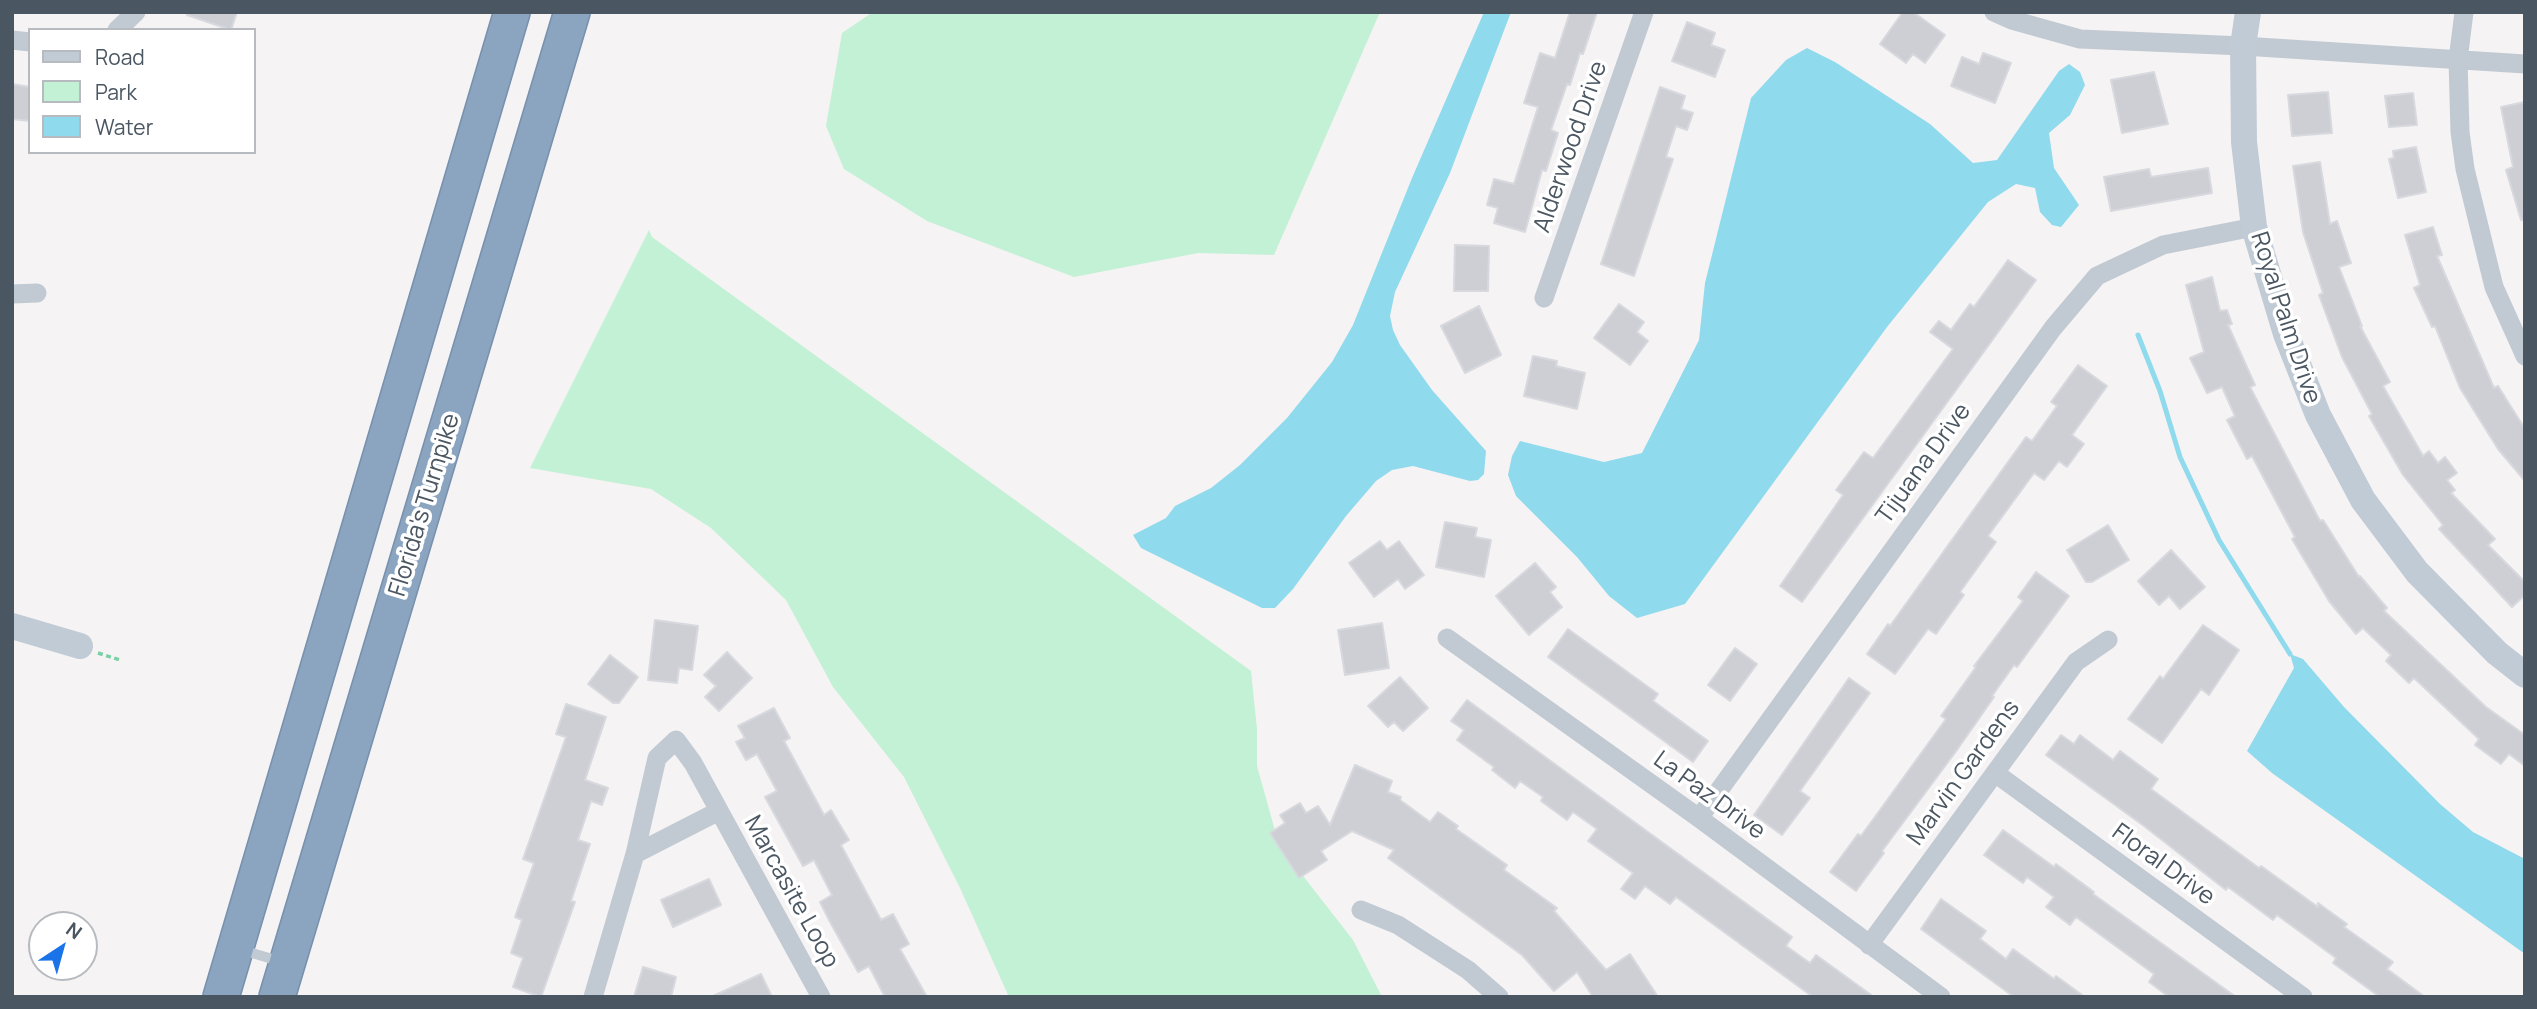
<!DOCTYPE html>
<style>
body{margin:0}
#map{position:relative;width:2537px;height:1009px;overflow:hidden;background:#f5f3f3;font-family:Manrope,sans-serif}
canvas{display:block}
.frame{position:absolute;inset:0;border:14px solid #4a5661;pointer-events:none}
.legend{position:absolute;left:28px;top:28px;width:228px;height:126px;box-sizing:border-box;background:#fff;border:2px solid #b7bbc0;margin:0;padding:9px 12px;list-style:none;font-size:21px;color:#4a5661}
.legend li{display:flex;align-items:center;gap:14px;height:35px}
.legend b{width:35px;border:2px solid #b7bbc0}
.north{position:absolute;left:28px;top:911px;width:70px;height:70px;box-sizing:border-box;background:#fff;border:2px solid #b7bbc0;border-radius:50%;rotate:36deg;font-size:19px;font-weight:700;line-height:28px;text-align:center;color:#4a5661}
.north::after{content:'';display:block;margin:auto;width:24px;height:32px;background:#1a73e8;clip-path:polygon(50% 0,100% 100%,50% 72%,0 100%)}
</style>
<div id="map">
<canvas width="2537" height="1009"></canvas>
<div class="frame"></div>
<ul class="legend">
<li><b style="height:9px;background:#c1cbd6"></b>Road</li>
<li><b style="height:19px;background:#c3f1d5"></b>Park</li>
<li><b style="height:19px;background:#90daee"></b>Water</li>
</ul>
<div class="north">N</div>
</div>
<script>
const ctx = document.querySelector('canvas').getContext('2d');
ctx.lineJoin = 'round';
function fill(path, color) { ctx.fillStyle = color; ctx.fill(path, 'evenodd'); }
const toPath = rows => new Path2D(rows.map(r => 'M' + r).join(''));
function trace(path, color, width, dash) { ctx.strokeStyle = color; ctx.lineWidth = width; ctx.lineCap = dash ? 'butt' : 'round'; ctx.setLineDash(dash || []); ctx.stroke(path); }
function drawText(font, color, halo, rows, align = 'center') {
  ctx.font = font + ' Manrope,sans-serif'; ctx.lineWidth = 7; ctx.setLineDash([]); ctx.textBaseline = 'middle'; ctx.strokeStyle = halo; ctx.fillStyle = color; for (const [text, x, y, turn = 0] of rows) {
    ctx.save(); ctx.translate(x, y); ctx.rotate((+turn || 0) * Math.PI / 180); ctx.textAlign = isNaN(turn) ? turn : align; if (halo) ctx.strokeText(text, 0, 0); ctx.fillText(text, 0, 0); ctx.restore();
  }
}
const green = toPath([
 [873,12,1380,12,1274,255,1198,253,1074,277,927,221,844,169,826,126,842,33],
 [649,230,652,237,1251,671,1257,729,1257,766,1279,845,1353,940,1382,997,1009,997,960,888,904,777,833,687,786,600,711,528,651,489,530,468]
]);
const water = toPath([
 [1484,12,1511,12,1450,173,1395,292,1390,316,1393,330,1400,345,1432,390,1486,451,1484,474,1478,480,1470,481,1413,466,1392,470,1376,481,1346,516,1293,589,1275,608,1262,608,1141,548,1133,535,1166,518,1175,506,1211,488,1240,465,1287,418,1332,362,1353,325,1412,178],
 [1807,48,1835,62,1930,124,1973,163,1997,160,2059,71,2069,64,2080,72,2085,85,2070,115,2049,133,2054,168,2079,205,2061,227,2052,225,2040,212,2035,188,2016,184,1988,202,1887,327,1685,604,1637,618,1609,596,1577,557,1516,496,1508,475,1512,456,1520,441,1604,462,1642,453,1699,340,1705,283,1751,98,1786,60],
 [2290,654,2303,659,2344,707,2440,804,2473,832,2525,859,2525,954,2272,773,2247,751,2294,668]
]);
const stream = toPath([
 [2138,335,2160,391,2180,457,2219,540,2290,654]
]);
const building = toPath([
 [188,12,237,12,231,30,187,15,188,12],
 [1570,12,1597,12,1583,54,1580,53,1570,85,1567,84,1551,130,1558,133,1546,171,1542,170,1525,232,1494,223,1498,208,1487,205,1494,179,1514,184,1538,107,1524,103,1540,53,1555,58,1570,12],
 [1903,12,1913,12,1945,35,1925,63,1913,54,1906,63,1880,44,1903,12],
 [1687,22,1715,33,1711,45,1725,50,1715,77,1672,61,1687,22],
 [1983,53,2011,63,1995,103,1951,86,1962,57,1979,64,1983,53],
 [2154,72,2168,124,2122,133,2111,80,2154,72],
 [12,84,30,87,30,121,12,119,12,84],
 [1660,87,1685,96,1681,109,1693,113,1687,130,1676,126,1666,157,1673,159,1634,276,1601,264,1660,87],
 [2328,92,2332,133,2292,136,2288,95,2328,92],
 [2413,93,2417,125,2389,127,2385,96,2413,93],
 [2525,102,2525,220,2521,220,2506,170,2513,167,2501,107,2525,102],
 [2416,147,2426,192,2398,198,2389,159,2394,158,2393,151,2416,147],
 [2320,162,2330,224,2337,221,2351,263,2339,267,2362,326,2360,326,2390,382,2383,386,2423,456,2429,451,2438,463,2445,457,2457,473,2447,480,2455,490,2451,493,2495,539,2488,545,2525,582,2525,595,2512,607,2439,529,2443,525,2403,475,2369,416,2372,414,2342,357,2319,295,2323,293,2303,232,2293,166,2320,162],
 [2208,168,2212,193,2111,211,2104,177,2149,169,2151,177,2208,168],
 [2433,227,2442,255,2437,256,2494,388,2498,386,2525,429,2525,481,2498,449,2460,388,2435,326,2432,327,2414,288,2420,285,2405,235,2433,227],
 [1455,245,1489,246,1488,291,1454,291,1455,245],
 [2008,260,2036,280,1802,602,1780,586,1843,495,1836,490,1864,452,1873,458,1953,349,1930,332,1939,321,1951,330,1970,304,1974,307,2008,260],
 [2212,277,2220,311,2227,310,2232,324,2228,325,2255,385,2250,387,2320,521,2323,520,2359,577,2360,576,2387,608,2384,611,2486,707,2525,735,2525,766,2509,754,2501,764,2475,745,2479,739,2414,678,2409,683,2386,661,2391,655,2363,628,2356,634,2329,601,2292,539,2295,537,2252,456,2247,459,2227,420,2235,416,2222,387,2207,393,2190,358,2204,352,2186,285,2212,277],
 [1619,304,1644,322,1637,332,1648,341,1630,365,1594,338,1619,304],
 [1479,306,1501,355,1465,373,1441,326,1479,306],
 [1533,356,1557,361,1556,366,1585,373,1577,409,1524,396,1533,356],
 [2078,365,2107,386,2072,435,2084,444,2067,467,2059,461,2044,480,2034,473,1988,536,1996,542,1960,592,1964,595,1936,634,1928,629,1895,674,1867,654,1888,624,1890,626,2026,437,2032,441,2057,406,2051,402,2078,365],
 [1445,522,1477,528,1475,537,1491,540,1484,577,1436,567,1445,522],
 [2108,525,2129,560,2092,582,2086,582,2067,550,2108,525],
 [1380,541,1387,550,1399,541,1424,575,1405,589,1398,579,1374,597,1349,563,1380,541],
 [2171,550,2205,587,2180,609,2169,596,2159,605,2138,581,2171,550],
 [1535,563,1556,587,1550,592,1562,607,1529,635,1496,596,1535,563],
 [2036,572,2069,596,2017,667,2014,665,1992,696,1994,697,1957,750,1882,851,1884,853,1856,891,1830,872,1858,834,1861,836,1946,719,1941,716,1976,667,1974,666,2023,601,2018,597,2036,572],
 [655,620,698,626,692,670,679,668,677,683,648,680,655,620],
 [1382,623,1389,668,1345,675,1338,630,1382,623],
 [2203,625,2239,650,2209,695,2201,689,2162,743,2128,719,2160,676,2163,679,2203,625],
 [1568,629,1658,694,1653,701,1708,741,1693,762,1548,657,1568,629],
 [1735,648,1757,664,1730,701,1708,685,1735,648],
 [727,652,752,678,719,711,705,697,716,686,704,675,727,652],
 [610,655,638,677,619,703,613,703,588,684,610,655],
 [1400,677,1428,708,1403,731,1394,722,1388,727,1368,706,1400,677],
 [1849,678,1870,693,1800,791,1810,798,1782,835,1754,815,1849,678],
 [1467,700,1792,937,1786,946,1810,963,1816,955,1874,997,1813,997,1676,897,1670,904,1645,886,1635,899,1621,889,1633,873,1588,841,1597,829,1573,812,1567,820,1541,801,1543,797,1520,781,1515,788,1492,770,1494,767,1457,740,1464,730,1451,721,1467,700],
 [566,704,606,717,585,780,608,788,602,805,591,801,578,840,590,844,571,901,575,902,541,997,513,987,523,958,511,953,522,920,515,917,534,863,523,859,566,737,556,734,566,704],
 [774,708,790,738,784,741,824,815,831,810,849,840,841,845,881,920,893,914,909,944,900,949,927,997,885,997,869,966,858,972,830,922,820,902,832,895,814,860,803,866,765,797,777,791,757,754,746,760,736,742,745,738,738,726,774,708],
 [2061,735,2074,744,2080,735,2113,760,2120,751,2158,779,2151,789,2259,868,2261,866,2318,907,2318,903,2347,924,2344,927,2393,962,2387,969,2425,997,2380,997,2333,963,2336,958,2277,915,2273,920,2228,887,2226,890,2144,826,2046,755,2061,735],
 [1355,765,1392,781,1388,792,1401,797,1400,800,1430,822,1438,812,1458,826,1456,829,1507,865,1504,870,1557,908,1554,911,1606,970,1630,954,1658,997,1593,997,1577,972,1554,991,1522,955,1388,858,1394,850,1352,831,1321,851,1327,860,1299,878,1270,833,1285,823,1280,815,1300,803,1306,813,1318,806,1330,825,1355,765],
 [2003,830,2054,867,2056,864,2094,892,2093,894,2236,997,2169,997,2149,982,2154,974,2076,917,2070,925,2046,907,2054,897,2027,877,2023,883,1984,855,2003,830],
 [709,879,721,905,673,927,661,900,709,879],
 [1941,899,1986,931,1980,939,2006,959,2013,949,2054,979,2056,976,2085,997,2014,997,1921,929,1941,899],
 [643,967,676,977,671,997,634,997,643,967],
 [761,974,772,997,711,997,761,974]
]);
const path = toPath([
 [98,653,120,660]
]);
const lane = toPath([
 [239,949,282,962]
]);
const street = toPath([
 [1994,12,2012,20,2080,39,2243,46,2525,64],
 [2464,12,2458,60,2460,132,2465,169,2494,287,2525,356],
 [117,30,136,12],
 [12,40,30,42],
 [12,294,37,293],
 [1544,298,1644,12],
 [1447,638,1699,818,1941,997],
 [1995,773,2303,997],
 [1699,818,2053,328,2097,276,2163,245,2254,227],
 [635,854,719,811],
 [1361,910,1398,925,1468,970,1499,997],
 [1869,945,2076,662,2108,640],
 [593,997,635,854,657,758,676,740,693,763,821,997]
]);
const secondary = toPath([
 [2248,12,2243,46,2244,142,2254,227,2286,334,2318,415,2363,500,2417,572,2497,653,2525,675],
 [12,626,80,646]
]);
const highway = toPath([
 [221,997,512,12],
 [277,997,572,12]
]);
const streetNames = [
 ["Alderwood Drive",1571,147,-71],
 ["Royal Palm Drive",2285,318,72],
 ["Tijuana Drive",1924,464,-54],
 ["Florida's Turnpike",425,505,-73],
 ["Marvin Gardens",1964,773,-54],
 ["La Paz Drive",1709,796,36],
 ["Floral Drive",2163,865,36],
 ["Marcasite Loop",791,892,61]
];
fill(green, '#c3f1d5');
fill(water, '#90daee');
trace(stream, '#90daee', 5);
fill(building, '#cdcfd5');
trace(building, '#d7d9de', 2);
trace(highway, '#7690ad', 38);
trace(path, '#7ad0a6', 3.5, [5, 3.5]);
trace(lane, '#c1cad2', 10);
trace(street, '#c1cad2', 19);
trace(secondary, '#c1cbd6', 26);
trace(highway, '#8ba5c1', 35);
drawText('24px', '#4a5661', '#fff', streetNames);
</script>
